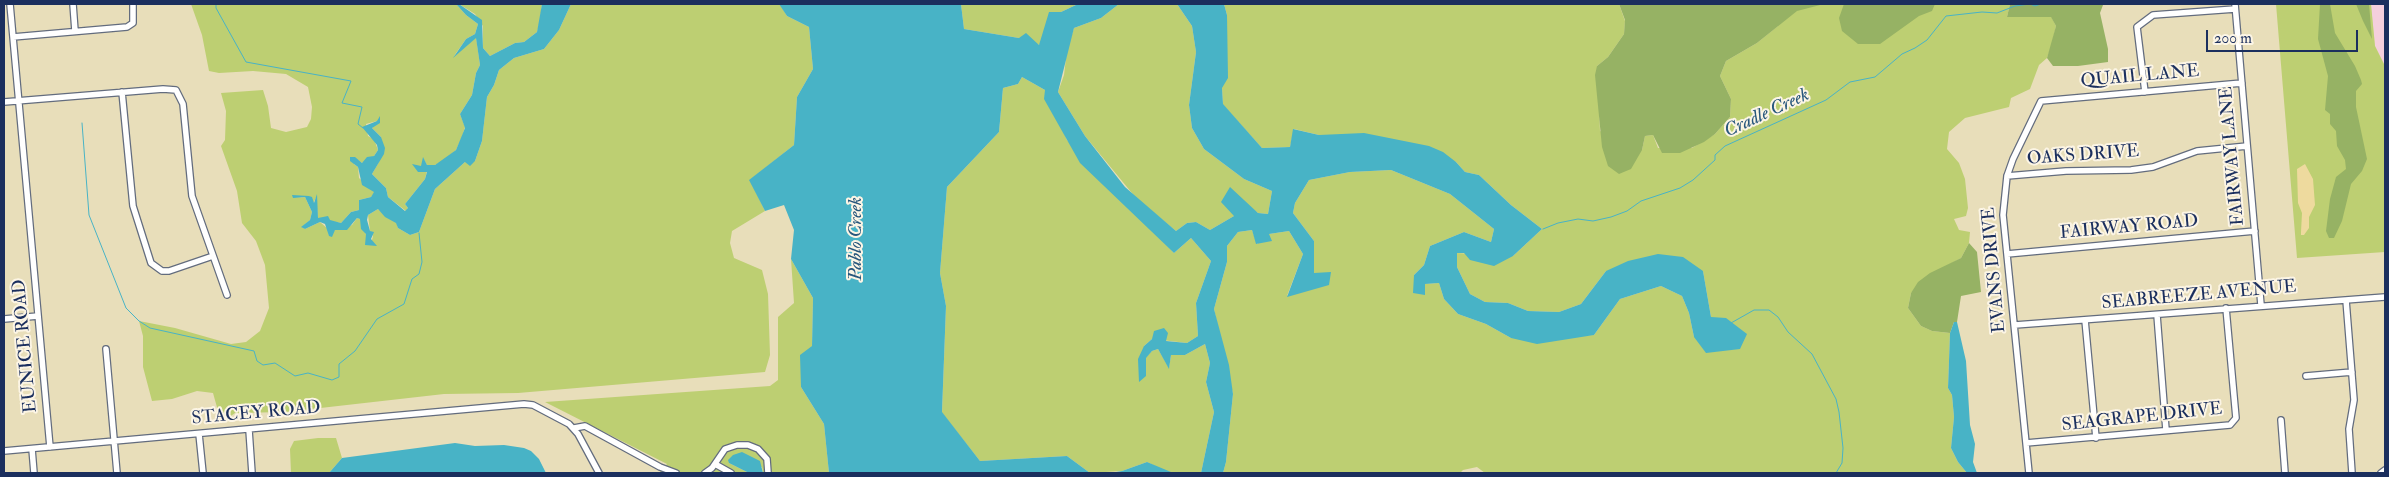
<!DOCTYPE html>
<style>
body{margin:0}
#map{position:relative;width:2389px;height:477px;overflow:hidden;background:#e8deba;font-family:"IM FELL Double Pica",serif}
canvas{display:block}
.frame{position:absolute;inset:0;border:5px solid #1b2f5e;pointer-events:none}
.scale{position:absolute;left:2206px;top:30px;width:152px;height:22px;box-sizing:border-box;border:2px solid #1b2f5e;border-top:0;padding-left:6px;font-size:15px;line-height:18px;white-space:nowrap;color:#1b2f5e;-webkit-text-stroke:4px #fcf5e5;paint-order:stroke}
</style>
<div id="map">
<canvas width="2389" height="477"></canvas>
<div class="frame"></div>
<div class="scale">200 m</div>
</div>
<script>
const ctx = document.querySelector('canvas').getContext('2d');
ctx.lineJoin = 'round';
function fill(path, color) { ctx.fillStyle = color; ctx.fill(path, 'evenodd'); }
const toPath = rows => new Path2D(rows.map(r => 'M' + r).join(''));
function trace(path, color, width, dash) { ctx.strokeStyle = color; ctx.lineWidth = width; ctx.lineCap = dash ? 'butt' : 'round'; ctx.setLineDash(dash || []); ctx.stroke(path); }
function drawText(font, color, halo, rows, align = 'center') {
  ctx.font = font + ' "IM FELL Double Pica",serif'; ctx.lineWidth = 4; ctx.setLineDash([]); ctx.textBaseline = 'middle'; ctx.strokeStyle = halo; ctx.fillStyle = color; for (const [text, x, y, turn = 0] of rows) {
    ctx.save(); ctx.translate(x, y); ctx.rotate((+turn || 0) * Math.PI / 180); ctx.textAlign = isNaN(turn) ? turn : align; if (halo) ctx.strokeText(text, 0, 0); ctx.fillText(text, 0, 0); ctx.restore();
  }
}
const built = toPath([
 [2371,4,2385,4,2385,66,2375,46]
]);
const green = toPath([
 [191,4,456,4,466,15,478,24,475,34,466,39,454,56,476,37,480,65,476,73,472,95,460,114,465,127,462,137,456,150,443,161,435,165,427,165,423,158,427,171,425,179,405,204,408,208,406,211,388,197,386,188,372,174,379,162,381,137,372,128,377,121,366,124,368,136,374,139,378,150,374,156,362,163,358,160,354,164,358,167,359,178,375,192,371,197,359,200,359,210,351,212,341,223,318,219,316,198,313,203,309,196,294,198,305,197,312,212,310,220,302,227,305,229,320,222,328,229,329,235,335,230,352,225,357,218,361,219,366,234,366,245,371,244,373,236,370,231,368,215,378,209,397,223,398,228,410,235,419,232,435,189,465,162,475,161,482,141,487,97,494,85,499,70,514,58,544,49,559,30,571,4,780,4,787,16,809,27,813,69,797,97,794,145,750,180,765,211,732,231,730,243,734,258,762,270,768,294,770,355,765,372,518,393,444,394,285,412,235,413,228,418,220,418,213,393,197,391,172,399,152,401,143,367,143,336,139,321,175,328,231,344,246,342,260,331,269,308,265,265,256,241,242,223,237,191,221,146,225,140,226,111,221,93,263,90,268,106,271,128,286,132,307,127,311,119,312,107,308,87,286,74,253,71,219,73,209,71,202,35],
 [459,4,542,4,540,21,537,32,524,42,515,43,490,56,483,48,483,26,475,14],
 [961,4,1078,4,1061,12,1039,45,1019,38,964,29],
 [1119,4,1177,4,1192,26,1196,52,1189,105,1192,128,1204,149,1244,179,1272,191,1268,214,1258,213,1246,204,1234,216,1210,230,1196,222,1187,223,1176,231,1136,198,1085,136,1058,92,1064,75,1067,50,1074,28,1101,18],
 [1224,4,1619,4,1625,21,1624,34,1608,57,1597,66,1600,131,1642,150,1645,136,1653,135,1658,148,1692,148,1715,134,1730,117,1731,99,1720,76,1726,61,1757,43,1778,26,1711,4,2010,4,2007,17,2051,16,2056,26,2052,44,2047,58,2039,65,2030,89,2011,98,2009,107,1965,118,1949,132,1947,149,1959,163,1965,179,1968,208,1966,216,1954,219,1959,230,1970,232,1969,243,1961,258,1948,265,1911,293,1908,308,1921,326,1932,331,1950,333,1948,388,1952,395,1954,417,1951,448,1958,462,1967,473,1485,473,1477,467,1463,470,1460,473,1223,473,1226,462,1233,394,1214,309,1227,262,1227,246,1238,232,1252,230,1257,244,1269,234,1289,231,1303,254,1287,296,1314,273,1314,241,1293,213,1295,203,1309,180,1350,172,1391,170,1450,194,1494,229,1491,242,1464,232,1430,246,1424,265,1414,275,1425,284,1439,283,1444,299,1458,314,1486,324,1511,338,1594,335,1620,299,1661,286,1682,296,1689,313,1694,337,1711,317,1703,271,1606,271,1581,304,1559,312,1528,311,1508,303,1485,302,1470,294,1457,267,1457,253,1513,256,1542,229,1511,205,1479,175,1465,172,1456,162,1341,135,1319,135,1294,129,1290,147,1262,148,1223,105,1222,88,1227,15],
 [2276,4,2371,4,2375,46,2385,66,2385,252,2297,258],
 [1022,77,1045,90,1067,140,1174,253,1191,238,1211,261,1196,303,1198,336,1187,343,1152,339,1144,346,1146,366,1146,357,1152,351,1158,349,1169,368,1171,355,1185,355,1205,344,1210,363,1206,382,1214,412,1201,473,1169,473,1147,462,1122,471,1090,473,1067,456,980,461,942,413,946,306,940,273,947,187,999,132,1003,88,1018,84],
 [791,259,813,298,812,346,801,387,824,424,829,473,763,473,762,467,729,463,749,473,659,473,667,464,545,402,770,386,778,380,778,317,794,303],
 [318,438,336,438,342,458,329,473,291,473,290,449,294,441]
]);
const forest = toPath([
 [1619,4,1824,4,1797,11,1757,43,1726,61,1720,76,1731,99,1730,117,1715,134,1704,142,1680,153,1662,153,1653,135,1645,136,1642,150,1631,169,1619,174,1608,166,1602,147,1595,75,1597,66,1608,57,1624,34,1625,20],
 [1844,4,1935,4,1932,11,1919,16,1880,44,1858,44,1842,31,1839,18],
 [2010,4,2117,4,2103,5,2100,13,2108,49,2108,62,2078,66,2053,66,2047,58,2056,26,2051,17,2007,17],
 [2320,4,2330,4,2335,33,2355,66,2361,80,2362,84,2356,91,2356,107,2367,159,2362,171,2351,184,2342,221,2334,238,2329,238,2326,231,2330,199,2336,177,2346,169,2345,160,2337,146,2336,131,2330,124,2330,114,2325,110,2328,76,2318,39],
 [2356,4,2369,4,2372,39,2363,21],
 [1969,243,1977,252,1981,292,1961,296,1957,322,1954,322,1950,333,1932,331,1921,326,1908,308,1911,293,1918,282,1930,273,1961,258]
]);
const sand = toPath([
 [2305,164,2313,179,2315,205,2309,217,2309,228,2304,235,2301,235,2301,232,2302,213,2298,203,2297,169]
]);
const water = toPath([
 [456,4,459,4,482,20,483,48,490,56,515,43,524,42,537,32,542,4,571,4,559,30,544,49,514,58,499,70,494,85,487,97,482,141,475,161,470,166,465,162,435,189,419,232,410,235,398,228,396,223,385,217,378,209,368,215,367,220,370,231,374,232,371,239,377,246,365,245,366,234,361,229,360,219,357,218,347,230,335,230,332,237,329,236,325,224,320,222,305,229,301,227,310,220,312,212,305,197,293,198,292,195,309,196,312,197,314,203,317,194,318,218,328,216,330,220,341,223,351,212,359,210,359,200,371,197,374,192,362,185,358,167,350,161,350,157,355,157,362,163,367,157,374,156,378,150,377,145,362,127,377,121,380,116,380,123,372,128,381,137,385,148,384,154,372,174,386,188,388,197,405,211,408,208,405,204,425,179,427,172,418,172,412,164,421,166,423,157,427,165,435,165,456,150,465,128,460,114,472,95,476,73,480,65,476,38,453,58,466,39,475,34,478,24,466,15],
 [779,4,961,4,964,29,1019,38,1026,33,1039,45,1049,12,1061,12,1078,4,1125,4,1119,4,1101,18,1074,28,1058,92,1085,136,1125,187,1176,231,1187,223,1196,222,1210,230,1234,216,1221,202,1230,187,1258,213,1268,214,1272,191,1244,179,1204,149,1192,128,1189,105,1196,52,1192,26,1177,4,1224,4,1227,15,1228,78,1222,88,1223,104,1262,148,1290,147,1293,129,1319,135,1364,133,1429,146,1443,152,1456,162,1465,172,1479,175,1511,205,1542,229,1513,256,1494,266,1470,260,1464,253,1457,253,1457,267,1470,294,1485,302,1508,303,1528,311,1559,312,1581,304,1606,271,1628,261,1658,254,1683,257,1703,271,1711,317,1726,318,1747,334,1740,349,1706,353,1694,337,1689,313,1682,296,1661,286,1620,299,1594,335,1537,344,1511,338,1486,324,1458,314,1444,299,1439,283,1425,284,1425,295,1413,293,1414,275,1424,265,1430,246,1464,232,1491,242,1494,229,1450,194,1391,170,1350,172,1309,180,1295,203,1293,213,1314,241,1314,273,1331,272,1329,285,1287,297,1303,254,1289,231,1269,234,1272,241,1256,244,1252,230,1238,232,1227,246,1227,262,1214,309,1229,365,1233,394,1226,462,1223,473,1201,473,1214,412,1206,382,1210,363,1205,344,1185,355,1171,355,1169,369,1158,349,1152,351,1146,358,1146,376,1139,382,1138,359,1144,346,1152,339,1154,331,1164,328,1168,333,1166,341,1187,343,1198,336,1196,303,1211,261,1191,238,1174,253,1080,163,1044,99,1045,90,1022,77,1018,84,1003,88,999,132,947,187,940,273,946,306,942,412,980,461,1067,456,1090,473,829,473,824,424,801,387,800,355,812,346,813,298,791,259,794,230,784,205,765,211,749,180,794,145,797,97,813,69,809,27,787,16],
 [1954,322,1957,322,1966,361,1970,425,1975,444,1973,462,1977,473,1967,473,1958,462,1951,448,1954,417,1952,395,1948,388,1950,333],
 [455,443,475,446,504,445,524,448,531,451,539,459,546,473,329,473,342,458],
 [742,452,760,461,763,473,749,473,729,463,728,460,733,455],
 [1147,462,1171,472,1110,473,1122,471]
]);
const stream = toPath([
 [216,4,216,8,246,62,351,81,342,103,362,107,358,124,363,128],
 [2056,4,2060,4],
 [82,123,89,215,126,308,139,321,150,328,254,351,257,361,263,365,275,363,295,376,308,373,332,380,339,377,339,364,355,351,377,319,404,304,412,279,419,274,422,262,419,233],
 [1543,229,1558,223,1578,219,1593,221,1611,217,1627,211,1641,201,1680,188,1693,180,1715,160,1715,155,1725,146,1826,100,1850,82,1875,77,1902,54,1915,48,1927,40,1946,16,1982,12,1997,13,2015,6,2030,4,2035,6,2041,4],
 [1731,323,1754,310,1769,310,1778,317,1788,332,1812,354,1836,399,1839,412,1843,448,1842,463,1836,473]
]);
const minor = toPath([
 [10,4,50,447],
 [73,4,75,31],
 [2235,4,2261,305],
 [13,37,127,27,133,23,133,4],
 [122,92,133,206,151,263,162,271,169,271,213,256],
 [2145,92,2137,27,2153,15,2235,9],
 [4,102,163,89,176,90,183,104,192,196,227,295],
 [2007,176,2066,171,2131,170,2153,167,2197,151,2247,146],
 [2007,254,2255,231],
 [2346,300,2354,400,2349,429,2352,473],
 [2157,315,2166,430],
 [4,319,38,316],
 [2085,320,2096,438],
 [2015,325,2385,297],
 [106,349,117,473],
 [2306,376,2352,372],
 [2281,420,2285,473],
 [574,428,585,426,660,467,676,473],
 [249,430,252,473],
 [199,434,203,473],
 [2026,443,2230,425,2236,418,2226,308],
 [32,449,34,473],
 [4,451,524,404,533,405,569,424,578,434,599,473],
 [715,464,731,473],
 [705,473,712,468,725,449,737,445,748,445,758,449,767,459,768,473],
 [2029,473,2003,215,2007,176,2013,159,2041,101,2242,83],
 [2381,473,2385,470]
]);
const streetNames = [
 ["QUAIL LANE",2140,77,-5],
 ["OAKS DRIVE",2083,156,-4],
 ["FAIRWAY LANE",2233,156,-95],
 ["FAIRWAY ROAD",2129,228,-5],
 ["EVANS DRIVE",1995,270,-95],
 ["SEABREEZE AVENUE",2199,296,-5],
 ["EUNICE ROAD",26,346,-95],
 ["STACEY ROAD",256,414,-5],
 ["SEAGRAPE DRIVE",2142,418,-6]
];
const waterNames = [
 ["Cradle Creek",1767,114,-25],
 ["Pablo Creek",857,239,-90]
];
fill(built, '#f4cfdd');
fill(green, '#bdcf72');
fill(forest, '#96b264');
fill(sand, '#eeda9e');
fill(water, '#48b3c6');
trace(stream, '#48b3c6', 1);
trace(minor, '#636c7e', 8);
trace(minor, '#fff', 5.5);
drawText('18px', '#1b2f5e', '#fcf5e5', streetNames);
drawText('italic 19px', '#28577d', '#fcf5e5', waterNames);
</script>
